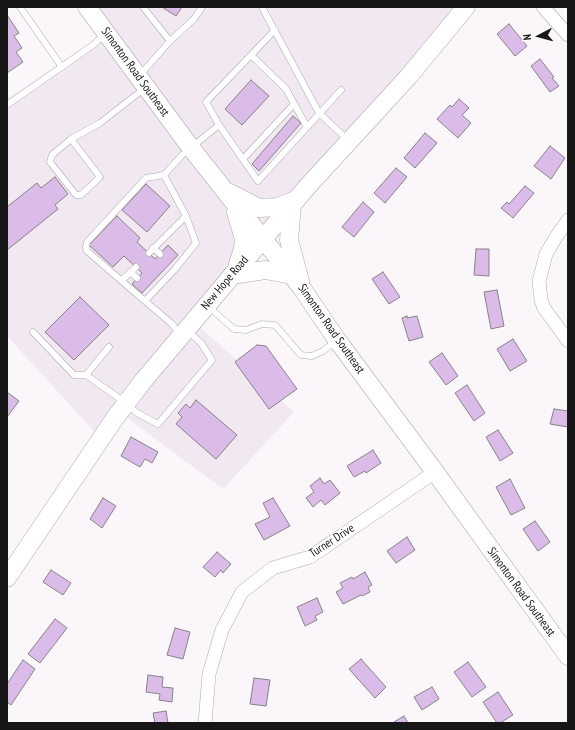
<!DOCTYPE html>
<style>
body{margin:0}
#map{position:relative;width:575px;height:730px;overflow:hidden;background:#faf6fa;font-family:"PT Sans Narrow",sans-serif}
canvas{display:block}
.frame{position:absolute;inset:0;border:8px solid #181718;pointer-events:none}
.north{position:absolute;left:519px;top:16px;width:40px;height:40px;-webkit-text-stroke:3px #fff;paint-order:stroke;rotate:264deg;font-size:11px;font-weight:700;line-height:16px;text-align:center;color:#181718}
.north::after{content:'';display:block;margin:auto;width:14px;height:18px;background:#181718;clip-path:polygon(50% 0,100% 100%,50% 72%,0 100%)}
</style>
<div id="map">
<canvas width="575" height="730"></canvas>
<div class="frame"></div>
<div class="north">N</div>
</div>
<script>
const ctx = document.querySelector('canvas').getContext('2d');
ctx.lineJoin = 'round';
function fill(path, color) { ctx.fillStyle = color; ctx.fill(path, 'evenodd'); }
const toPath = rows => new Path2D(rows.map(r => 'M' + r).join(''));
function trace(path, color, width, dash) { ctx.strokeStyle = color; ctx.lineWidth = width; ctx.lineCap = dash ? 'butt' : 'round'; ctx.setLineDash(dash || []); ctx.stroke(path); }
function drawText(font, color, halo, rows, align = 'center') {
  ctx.font = font + ' "PT Sans Narrow",sans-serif'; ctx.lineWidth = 3; ctx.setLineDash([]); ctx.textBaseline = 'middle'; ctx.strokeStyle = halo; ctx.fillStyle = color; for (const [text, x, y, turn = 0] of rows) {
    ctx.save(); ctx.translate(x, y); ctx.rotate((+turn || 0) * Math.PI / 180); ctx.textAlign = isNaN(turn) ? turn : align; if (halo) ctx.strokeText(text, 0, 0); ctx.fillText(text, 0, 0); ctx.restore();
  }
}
const built = toPath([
 [83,7,470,7,192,320,294,412,223,489,122,414,102,440,7,336,7,99,101,35]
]);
const building = toPath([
 [162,7,182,7,176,16,162,7],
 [7,15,19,33,14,36,22,48,16,52,23,62,7,73,7,15],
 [509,24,527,46,515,56,497,34,509,24],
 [540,59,554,77,552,78,559,86,550,92,531,66,540,59],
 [251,80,269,96,242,125,225,109,251,80],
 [459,99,469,108,462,115,471,123,458,138,437,119,450,105,452,107,459,99],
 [293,116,301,123,259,171,252,164,293,116],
 [425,133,437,143,415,168,404,158,425,133],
 [550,146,565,158,551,179,534,166,550,146],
 [396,168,407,177,385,203,374,193,396,168],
 [55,177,68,194,55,205,58,209,7,250,7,207,37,183,41,188,55,177],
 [146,184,170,206,147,232,122,210,146,184],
 [525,186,534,193,513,218,501,208,507,202,509,204,525,186],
 [363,202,374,212,354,237,342,227,363,202],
 [117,216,140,238,137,242,155,259,168,245,178,255,142,293,132,284,142,273,124,256,113,267,89,245,117,216],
 [476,249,489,249,489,276,474,275,476,249],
 [383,272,400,297,389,304,372,279,383,272],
 [497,290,504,326,491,329,484,292,497,290],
 [80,297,109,325,74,360,45,332,80,297],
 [407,316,407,318,417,316,423,337,409,341,402,318,407,316],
 [513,339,527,361,510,371,497,349,513,339],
 [257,345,266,346,297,389,269,409,235,362,257,345],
 [442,353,458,376,446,385,429,362,442,353],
 [467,385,485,413,474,421,455,393,467,385],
 [7,392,19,401,7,417,7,392],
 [196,400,237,435,216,459,176,424,182,417,178,413,186,404,190,408,196,400],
 [554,409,568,411,568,427,550,424,554,409],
 [498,430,513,453,500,461,486,437,498,430],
 [131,437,158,452,152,463,145,459,140,467,121,456,131,437],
 [373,450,381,463,366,473,365,471,354,477,347,466,373,450],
 [320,478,324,484,330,480,340,493,325,505,321,500,313,507,306,498,314,492,310,486,320,478],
 [510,479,525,508,511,515,496,487,510,479],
 [103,498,116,506,102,528,90,519,103,498],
 [273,498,290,526,264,540,255,524,270,517,263,503,273,498],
 [535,521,550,542,538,551,523,529,535,521],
 [407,537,415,550,396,563,387,551,407,537],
 [217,552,231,564,223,573,221,570,215,577,203,567,217,552],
 [51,570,71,583,63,595,43,582,51,570],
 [365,572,372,585,368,587,370,592,362,596,361,595,343,604,336,592,343,588,340,583,352,577,353,579,365,572],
 [317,598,323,612,315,616,317,620,305,626,297,607,317,598],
 [55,619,67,628,40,663,28,654,55,619],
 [175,628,190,632,183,659,167,655,175,628],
 [361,659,386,687,375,698,349,669,361,659],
 [23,660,35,669,11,705,7,702,7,684,23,660],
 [468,662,486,687,472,697,454,672,468,662],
 [148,675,163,677,162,687,173,688,172,702,159,700,160,694,146,692,148,675],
 [254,678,270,680,266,706,250,704,254,678],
 [432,687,439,699,422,710,414,697,432,687],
 [498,692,513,715,500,723,497,723,483,702,498,692],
 [166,711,168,723,155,723,153,713,166,711],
 [404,716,408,723,395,723,394,722,404,716]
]);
const lane = toPath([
 [20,7,62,67],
 [143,7,170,41],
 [262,7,319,113,348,140],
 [251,55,286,89,307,127],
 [140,75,170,41,194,19,202,7],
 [7,105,93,45,105,34],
 [219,125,206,102,275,30],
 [71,139,52,155,50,162,76,195,81,195,100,177,71,139,100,123,145,88],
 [243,159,294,104],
 [153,248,160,254],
 [149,253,186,216],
 [130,272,137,278],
 [122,280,136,267],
 [145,301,87,251,86,247,87,242,146,178,164,175],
 [208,306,234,329,246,330,262,324,275,325,301,355,312,356,323,351,336,341],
 [33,332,74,375,86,375,126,403,137,413,158,424,212,360,201,343,188,331],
 [181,335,171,323,145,301,175,269,196,243,186,216,164,175,182,155,219,125,258,181,341,90],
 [86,375,109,347]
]);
const street = toPath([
 [543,7,568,35],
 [568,220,556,237,546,254,539,281,541,300,544,308,568,341],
 [205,723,209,674,222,630,242,592,273,568,310,557,435,472]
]);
const secondary = toPath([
 [87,7,191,148,301,287,337,340,435,472,568,656],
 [230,193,259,208,278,207,296,200],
 [292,205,289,240,300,281],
 [236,212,244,239,243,249,238,264],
 [232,275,265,270,292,275],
 [7,578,115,418,143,381,307,187,409,76,466,7]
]);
const streetNames = [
 ["Simonton Road Southeast",135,72,54],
 ["New Hope Road",225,283,-50],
 ["Simonton Road Southeast",331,329,55],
 ["Turner Drive",332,541,-33],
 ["Simonton Road Southeast",521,592,54]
];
fill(built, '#f1e8f2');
fill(building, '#dbbce8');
trace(building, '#868387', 1);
trace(lane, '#ada9ad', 7);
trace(street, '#ada9ad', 14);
trace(secondary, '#ada9ad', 19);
trace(lane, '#fff', 6);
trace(street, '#fff', 13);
trace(secondary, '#fff', 18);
drawText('12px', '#181718', '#fff', streetNames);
</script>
